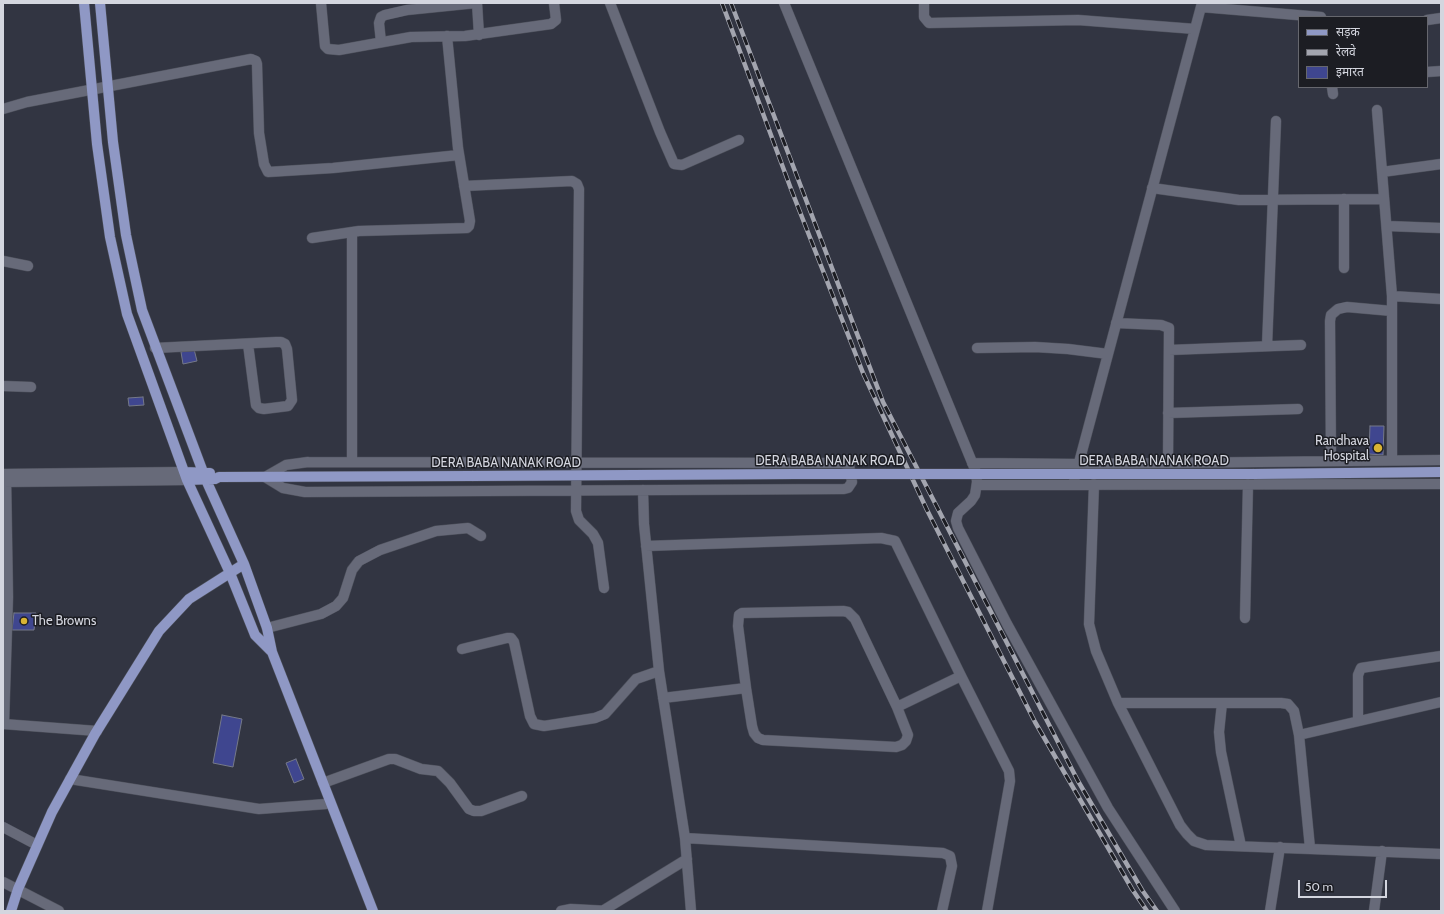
<!DOCTYPE html>
<meta charset="utf-8">
<style>
body{margin:0}
#map{position:relative;width:1444px;height:914px;overflow:hidden;background:#323542;font-family:Cabin,"Noto Sans Devanagari",sans-serif}
canvas{display:block}
.frame{position:absolute;inset:0;border:4px solid #d4d6df;pointer-events:none}
.legend{position:absolute;left:1298px;top:16px;width:130px;height:72px;box-sizing:border-box;background:#1c1d23;border:1px solid #66676e;margin:0;padding:5px 7px;list-style:none;font-size:12px;color:#d4d6df}
.legend li{display:flex;align-items:center;gap:8px;height:20px}
.legend b{width:20px;border:1px solid #66676e}
.scale{position:absolute;left:1298px;top:880px;width:89px;height:18px;box-sizing:border-box;border:2px solid #d4d6df;border-top:0;padding-left:5px;font-size:12px;line-height:14px;white-space:nowrap;color:#d4d6df;-webkit-text-stroke:3px #1c1d23;paint-order:stroke}
</style>
<div id="map">
<canvas width="1444" height="914"></canvas>
<div class="frame"></div>
<ul class="legend">
<li><b style="height:5px;background:#8f98c5"></b>सड़क</li>
<li><b style="height:5px;background:#a3a5af"></b>रेलवे</li>
<li><b style="height:11px;background:#3f468f"></b>इमारत</li>
</ul>
<div class="scale">50 m</div>
</div>
<script>
const ctx = document.querySelector('canvas').getContext('2d');
ctx.lineJoin = 'round';
function fill(path, color) { ctx.fillStyle = color; ctx.fill(path, 'evenodd'); }
const toPath = rows => new Path2D(rows.map(r => 'M' + r).join(''));
function trace(path, color, width, dash) { ctx.strokeStyle = color; ctx.lineWidth = width; ctx.lineCap = dash ? 'butt' : 'round'; ctx.setLineDash(dash || []); ctx.stroke(path); }
function drawText(font, color, halo, rows, align = 'center') {
  ctx.font = font + ' Cabin,sans-serif'; ctx.lineWidth = 3; ctx.setLineDash([]); ctx.textBaseline = 'middle'; ctx.strokeStyle = halo; ctx.fillStyle = color; for (const [text, x, y, turn = 0] of rows) {
    ctx.save(); ctx.translate(x, y); ctx.rotate((+turn || 0) * Math.PI / 180); ctx.textAlign = isNaN(turn) ? turn : align; if (halo) ctx.strokeText(text, 0, 0); ctx.fillText(text, 0, 0); ctx.restore();
  }
}
const building = toPath([
 [194,349,197,361,183,364,181,352,194,349],
 [143,397,144,405,129,406,128,398,143,397],
 [1370,426,1384,426,1383,455,1369,454,1370,426],
 [14,613,36,613,34,630,12,630,14,613],
 [222,715,242,719,233,767,213,763,222,715],
 [296,759,304,779,294,783,286,763,296,759]
]);
const minor = toPath([
 [321,3,325,46,328,49,339,50,411,37,465,36,551,24,556,20,554,3],
 [477,3,479,35],
 [610,3,660,132,674,164,682,165,739,140],
 [784,3,976,472,977,482,975,495,971,501,958,513,956,521,958,528,1007,624,1108,808,1175,911],
 [924,3,924,17,929,23,1078,20,1195,29],
 [1201,7,1321,17],
 [1427,20,1441,18],
 [381,42,379,23,381,17,385,15,407,10,476,3],
 [1427,72,1441,71],
 [1332,87,1333,94],
 [3,109,27,102,251,59,256,61,257,64,259,133,264,164,268,172,333,168,459,155],
 [1377,110,1392,296,1392,460],
 [1382,172,1441,164],
 [464,186,572,181,577,184,579,189,576,511,579,520,593,534,598,543,604,588],
 [1152,188,1239,200,1384,199],
 [1387,226,1441,228],
 [312,238,359,231,467,228,469,226,470,221,458,148,447,36],
 [3,261,28,266],
 [1344,268,1344,199],
 [1392,296,1441,299],
 [1116,323,1161,325,1169,328,1168,463],
 [1267,346,1276,121],
 [155,348,276,342,281,342,285,344,287,349,292,400,288,406,264,409,259,408,256,405,248,344],
 [977,348,1035,347,1068,349,1108,354],
 [1169,350,1301,345],
 [3,386,31,387],
 [1168,413,1298,409],
 [1331,461,1330,321,1331,315,1338,309,1347,307,1392,311],
 [308,462,842,463,849,465,852,482,848,488,844,489,305,492,283,488,265,477,286,465,308,462],
 [352,462,352,232],
 [972,463,1078,464,1441,460],
 [3,474,184,472],
 [3,482,187,480],
 [1094,484,1089,624,1096,651,1118,703,1180,825,1187,834,1194,841,1206,845,1441,854],
 [977,485,1441,484],
 [1073,485,1202,3],
 [643,490,644,524,659,671,685,838,943,853,950,856,952,866,942,911],
 [646,546,881,538,895,541,961,676,1009,771,1010,781,987,911],
 [1245,618,1248,484],
 [267,628,321,614,336,606,343,598,352,570,359,561,380,550,436,531,468,528,481,536],
 [462,649,507,638,511,638,514,642,530,716,534,724,544,726,595,718,605,714,636,679,659,671],
 [746,688,738,626,739,615,742,613,843,611,848,612,855,619,897,707],
 [663,698,746,688,752,726,754,733,758,738,763,740,896,747,902,745,906,741,908,735,897,707,961,676],
 [1118,703,1281,703,1288,704,1294,711,1299,735,1310,848],
 [1222,703,1219,732,1221,752,1241,846],
 [1358,721,1358,675,1361,668,1441,656],
 [3,724,97,731],
 [4,724,8,597,6,474],
 [1299,735,1441,702],
 [70,779,259,809,326,804],
 [323,783,389,759,395,759,421,769,438,771,450,783,469,809,474,811,481,811,522,796],
 [3,827,37,845],
 [685,838,691,911],
 [3,882,59,911],
 [604,910,687,859],
 [561,911,571,909,609,911],
 [1270,911,1280,847],
 [1374,911,1382,851]
]);
const major = toPath([
 [84,3,97,144,110,237,127,314,187,480,230,573,255,635,272,652],
 [100,3,113,142,126,235,142,310,206,480,244,564,267,628,272,652,373,911],
 [184,472,210,473],
 [1254,474,1441,472],
 [187,480,215,479,219,477,472,476],
 [11,911,18,889,52,812,95,734,159,631,189,599,244,564]
]);
const rail = toPath([
 [722,3,791,189,863,373,927,510,1035,722,1132,889,1147,911],
 [731,3,883,402,1078,781,1142,890,1157,911]
]);
const majorBridge = toPath([
 [472,476,795,474,1254,474]
]);
const markers = [
 [1378,448,5,"#d9b334"],
 [24,621,4,"#d9b334"]
];
const poiNames = [
 ["Randhava",1369,441],
 ["Hospital",1369,456],
 ["The Browns",32,621,"left"]
];
const streetNames = [
 ["DERA BABA NANAK ROAD",830,461],
 ["DERA BABA NANAK ROAD",1154,461],
 ["DERA BABA NANAK ROAD",506,463]
];
fill(building, '#3f468f');
trace(building, '#757988', 1);
trace(minor, '#4e515c', 11);
trace(major, '#4e515c', 11);
trace(minor, '#676a79', 10);
trace(major, '#8f98c5', 10);
trace(rail, '#a3a5af', 4.5);
trace(rail, '#1c1d23', 3, [9]);
trace(majorBridge, '#4e515c', 11, []);
trace(majorBridge, '#8f98c5', 10);
for (const [x, y, r, color] of markers) { const dot = new Path2D(); dot.arc(x, y, r, 0, 2 * Math.PI); ctx.fillStyle = color; ctx.fill(dot); trace(dot, '#1c1d23', 1.5); }
drawText('13px', '#d4d6df', '#1c1d23', poiNames, 'right');
drawText('13px', '#d4d6df', '#1c1d23', streetNames);
</script>
